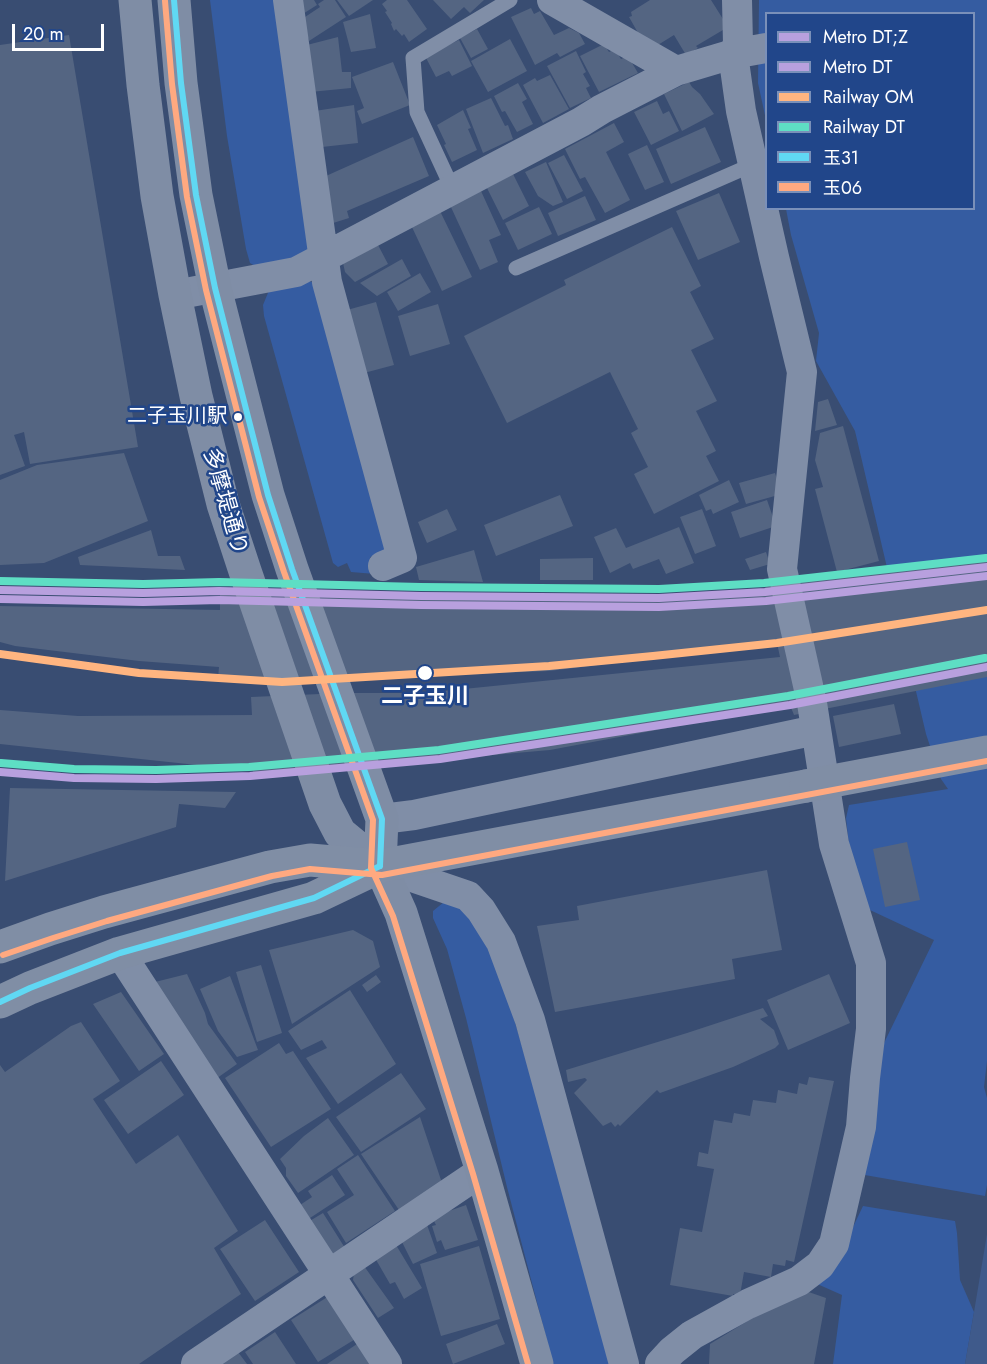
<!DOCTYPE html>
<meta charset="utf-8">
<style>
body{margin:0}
#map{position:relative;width:987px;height:1364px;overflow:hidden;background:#394d72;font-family:Jost,"Noto Sans JP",sans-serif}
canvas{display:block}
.legend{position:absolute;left:765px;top:12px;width:210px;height:198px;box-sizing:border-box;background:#21468a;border:2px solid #7a90b9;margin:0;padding:8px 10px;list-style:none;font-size:18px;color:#fff}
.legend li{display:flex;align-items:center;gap:12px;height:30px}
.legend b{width:30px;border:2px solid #7a90b9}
.scale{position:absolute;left:12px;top:24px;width:92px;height:27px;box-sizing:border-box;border:3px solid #fff;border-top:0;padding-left:8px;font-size:18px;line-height:21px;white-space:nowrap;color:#fff;-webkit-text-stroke:4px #21468a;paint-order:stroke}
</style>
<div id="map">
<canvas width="987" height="1364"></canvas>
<ul class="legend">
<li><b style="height:8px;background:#b8a0de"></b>Metro DT;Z</li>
<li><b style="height:8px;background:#b8a0de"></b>Metro DT</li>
<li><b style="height:8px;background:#ffb580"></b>Railway OM</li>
<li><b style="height:8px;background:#5edec4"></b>Railway DT</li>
<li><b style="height:8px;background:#60d8f3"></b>玉31</li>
<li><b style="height:8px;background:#ffa980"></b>玉06</li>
</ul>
<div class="scale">20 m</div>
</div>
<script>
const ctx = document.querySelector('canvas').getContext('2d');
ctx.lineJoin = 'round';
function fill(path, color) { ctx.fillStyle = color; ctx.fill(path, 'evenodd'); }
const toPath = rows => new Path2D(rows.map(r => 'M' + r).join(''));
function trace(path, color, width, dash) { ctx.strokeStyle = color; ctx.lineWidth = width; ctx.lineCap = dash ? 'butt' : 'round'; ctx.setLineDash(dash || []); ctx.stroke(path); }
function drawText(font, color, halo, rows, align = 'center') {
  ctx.font = font + ' Jost,"Noto Sans JP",sans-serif'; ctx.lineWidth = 5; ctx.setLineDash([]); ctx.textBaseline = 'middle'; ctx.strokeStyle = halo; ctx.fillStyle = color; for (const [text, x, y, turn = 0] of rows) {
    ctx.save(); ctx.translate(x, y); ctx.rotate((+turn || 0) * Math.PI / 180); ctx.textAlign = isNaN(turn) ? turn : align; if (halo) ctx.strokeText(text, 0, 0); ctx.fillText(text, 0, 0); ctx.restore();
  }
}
const green = toPath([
 [210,0,279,0,317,247,263,271,250,263,246,249,227,136],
 [759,0,987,0,987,1061,984,1087,987,1098,987,1185,985,1196,859,1174,869,1074,934,940,855,903,846,818,849,805,948,789,941,779,926,734,855,431,816,361,819,333,791,235,786,209,974,208,974,14,766,14,766,120,758,83],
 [308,280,315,284,389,552,370,557,375,574,351,572,347,563,338,567,333,563,264,316,263,305,270,288],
 [444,902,465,907,500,970,614,1364,553,1364,507,1187,466,1018,447,949,433,918,433,911],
 [863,1206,955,1221,957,1233,960,1280,974,1312,965,1364,833,1364,842,1295,815,1283,843,1248]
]);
const water = toPath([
 [987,1234,987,1364,965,1364,974,1312]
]);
const building = toPath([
 [292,0,314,0,317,5,298,17],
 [324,0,335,0,346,17,309,41,302,19,320,7,318,4],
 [337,0,373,0,349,16],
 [387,0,407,0,427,29,409,42,404,34,402,36,396,29,394,31,391,24,392,23,385,12,387,11,382,4],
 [433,0,484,0,470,13,464,7,451,19],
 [650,0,711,0,728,27,696,46,698,48,686,55,674,35,653,48,646,47,629,17,632,16,631,12],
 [531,8,534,14,540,11,554,35,569,28,579,33,585,44,560,57,557,53,535,65,511,17],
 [370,14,376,48,351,52,343,22],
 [477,29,488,49,471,58,460,38],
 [69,35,138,447,30,464,24,432,14,435,25,466,0,475,0,45],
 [338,37,342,72,351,72,351,88,310,92,303,46],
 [510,39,527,71,488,92,471,61],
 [459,40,472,66,452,76,449,71,436,77,425,56],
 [604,44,609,52,615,49,621,59,628,56,638,73,599,92,580,56],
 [576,51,586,72,583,74,590,86,586,88,591,98,570,108,547,66],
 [393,62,410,105,362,124,357,111,364,108,352,77],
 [550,75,569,109,543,123,523,85,535,78,537,81],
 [689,82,692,87,700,94,714,114,682,131,664,94],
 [518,83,527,99,522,102,533,124,517,132,505,111,502,112,494,96],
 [491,98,505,126,508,125,513,139,483,153,466,109],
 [657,101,663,114,669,111,679,131,651,145,634,112],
 [354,105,358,143,313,148,308,112],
 [463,110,471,128,468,129,477,150,452,162,444,145,446,144,437,125],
 [614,123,624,142,606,152,630,200,605,213,585,177,580,179,565,149],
 [705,127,721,162,671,184,656,149],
 [413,137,429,176,347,211,349,218,330,224,317,180],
 [647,145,664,182,645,190,628,154],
 [564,155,583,191,567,199,548,163],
 [546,162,563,202,553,206,538,196,525,172],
 [513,174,529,206,503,220,487,188],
 [481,191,501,235,489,240,498,262,480,270,450,205],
 [719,193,740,242,698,260,676,211],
 [585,196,596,220,558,236,548,213],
 [539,207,552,234,518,250,505,223],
 [440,211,472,277,442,291,411,225],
 [672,227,701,286,690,292,714,339,691,350,717,401,696,411,716,451,706,456,719,481,654,514,634,474,648,467,631,433,638,429,610,372,507,423,464,336,566,285,564,280],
 [378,245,388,264,355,282,345,272,343,263],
 [402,259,411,276,377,296,360,283],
 [420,273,431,292,398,311,387,292],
 [376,302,394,365,364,373,347,310],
 [438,304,450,344,410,356,398,316],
 [828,399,837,425,815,431,818,402],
 [843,426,879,561,837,572,815,489,823,487,815,460,820,433],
 [124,453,148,521,44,563,0,565,0,480,37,465],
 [775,473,782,494,746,504,739,483],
 [729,480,739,502,713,514,711,509,706,511,699,495],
 [560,495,573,526,496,556,484,525],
 [767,500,776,526,740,538,731,512],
 [447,509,457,530,427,543,418,522],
 [702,509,716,546,695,554,680,517],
 [679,527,694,563,666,574,659,559,633,569,630,563,610,573,594,537,616,528,626,548],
 [151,530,158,556,180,556,185,570,80,565,78,557],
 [474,550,483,582,419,580,416,567],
 [766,552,770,564,750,570,745,559],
 [593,558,593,580,540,580,540,559],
 [987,558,987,677,794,715,790,705,550,750,252,776,253,771,0,744,0,710,78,716,252,715,251,697,343,693,424,693,780,657,777,643,549,671,283,681,218,678,219,667,139,661,15,646,0,642,0,606,220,610,220,592,661,597,765,592,766,582],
 [894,704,901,734,839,747,833,716],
 [10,788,236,792,225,808,179,804,176,827,5,881],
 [907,842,920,900,885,907,873,849],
 [767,870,782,950,732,959,735,979,555,1012,537,926,579,920,577,906],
 [353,930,373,941,380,967,292,1024,269,950],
 [261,965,282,1033,257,1042,236,972],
 [187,974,205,1013,208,1024,237,1064,213,1081,147,984],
 [829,974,850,1023,788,1050,767,1000],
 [376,975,381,982,367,992,362,985],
 [230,976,258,1050,237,1057,218,1031,200,989],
 [350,990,396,1064,338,1104,306,1058,327,1048,322,1040,301,1050,288,1031],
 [121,992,164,1054,139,1071,93,1004],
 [763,1008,768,1016,760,1019,774,1030,779,1044,775,1048,733,1067,660,1093,657,1090,620,1126,618,1124,615,1127,611,1122,603,1126,574,1093,587,1080,585,1078,568,1082,566,1070,687,1033],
 [81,1022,120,1081,93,1099,136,1164,178,1135,238,1231,214,1248,241,1294,139,1364,0,1364,0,1065,5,1072,71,1026],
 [279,1043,286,1054,293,1051,331,1109,271,1147,225,1078],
 [161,1061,184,1095,128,1134,104,1100],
 [401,1073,426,1109,361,1152,336,1117],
 [809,1077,834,1081,794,1262,786,1260,785,1266,773,1264,771,1277,744,1272,740,1295,733,1294,733,1296,670,1285,680,1228,702,1232,714,1169,697,1166,699,1152,708,1154,714,1120,732,1123,734,1113,750,1116,753,1100,776,1103,778,1090,797,1094,799,1083,807,1085],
 [420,1117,442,1183,399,1210,361,1154],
 [328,1118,354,1155,298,1193,286,1176,286,1168,280,1159,304,1136],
 [358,1155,395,1211,346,1243,327,1212,354,1195,337,1169],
 [332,1175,345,1195,310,1218,300,1205,312,1197,308,1191],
 [466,1205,478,1240,445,1250,441,1240,437,1242,432,1226,436,1225,432,1217],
 [323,1213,345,1248,331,1257,308,1222],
 [265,1220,299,1272,255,1301,220,1249],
 [426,1222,437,1253,413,1264,401,1240],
 [396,1245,422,1288,404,1299,395,1282,390,1284,375,1258],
 [479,1246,500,1319,441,1336,420,1264],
 [364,1266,394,1308,378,1318,353,1280,354,1273],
 [800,1289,826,1298,814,1364,709,1364,710,1344],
 [329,1296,357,1338,318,1362,291,1320],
 [497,1324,505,1344,453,1364,446,1344],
 [275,1332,296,1364,253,1364,245,1352],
 [360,1342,374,1364,327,1364],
 [238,1352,247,1364,220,1364]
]);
const service = toPath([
 [453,190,417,112,413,58,510,0],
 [516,268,754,164]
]);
const minor = toPath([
 [288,0,327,282,402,558,383,566],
 [552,0,676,71],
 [175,295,296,272,581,122,602,109,676,71,733,54,766,48],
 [382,819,414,815,816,730],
 [380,866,468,896,481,910,501,942,530,1020,624,1364],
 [120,953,387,1364],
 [196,1364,482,1171],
 [660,1364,672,1351,692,1335,748,1304,799,1281,820,1265,834,1244,861,1127,865,1078,871,1029,871,963,834,844,812,703,782,569,802,372,774,257,741,111,733,54,738,44,737,0]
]);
const primary = toPath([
 [135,0,143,85,157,196,175,295,196,396,223,504,245,571,325,804,340,833,380,866],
 [174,0,181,83,196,195,215,288,268,495,292,569,382,819,380,866,401,913,482,1171,537,1364]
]);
const trunk = toPath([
 [0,947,50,929,104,912,270,867,310,860,380,866,806,786],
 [0,1002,30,988,120,953,314,898,379,867]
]);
const trunkBridge = toPath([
 [806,786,987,752]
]);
const bus1 = toPath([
 [174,0,181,83,196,195,215,288,268,495,292,569,382,819,380,866],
 [0,1002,30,988,120,953,314,898,380,866]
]);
const bus2 = toPath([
 [165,1,172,84,187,197,206,290,259,497,284,572,373,820,371,868,393,916,473,1174,528,1364],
 [3,955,53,938,107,921,272,876,310,869,382,875,987,761]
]);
const rail1 = toPath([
 [0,654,139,673,282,682,549,666,653,656,777,643,987,610]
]);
const rail2 = toPath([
 [0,581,143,584,219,582,421,587,659,589,764,583,986,558],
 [1,763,74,769,156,770,249,767,439,750,788,696,985,658]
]);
const metro1 = toPath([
 [0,590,143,593,219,591,421,596,659,598,765,592,987,567],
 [0,772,74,778,156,779,250,776,440,759,790,705,987,667]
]);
const metro2 = toPath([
 [0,599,143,602,219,600,421,605,659,607,766,601,987,576]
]);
const markers = [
 [238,417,5,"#fff"],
 [425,673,8,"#fff"]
];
const busNames = [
 ["二子玉川駅",227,417]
];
const streetNames = [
 ["多摩堤通り",224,502,74]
];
const stopNames = [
 ["二子玉川",425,698]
];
fill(green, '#355ca1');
fill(water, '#3f5a8b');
fill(building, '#546582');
trace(service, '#808ea7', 15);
trace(minor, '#808ea7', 30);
trace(primary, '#7f8da5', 33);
trace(trunk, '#808ea5', 33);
trace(trunkBridge, '#808ea5', 33);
trace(bus1, '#60d8f3', 6);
trace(bus2, '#ffa980', 6);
trace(rail1, '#ffb580', 8);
trace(rail2, '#5edec4', 8);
trace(metro1, '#b8a0de', 8);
trace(metro2, '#b8a0de', 8);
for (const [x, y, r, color] of markers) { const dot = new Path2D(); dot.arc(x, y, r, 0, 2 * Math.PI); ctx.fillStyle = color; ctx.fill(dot); trace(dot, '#21468a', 2); }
drawText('20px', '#fff', '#21468a', busNames, 'right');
drawText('22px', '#fff', '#21468a', streetNames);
drawText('bold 22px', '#fff', '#21468a', stopNames);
</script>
